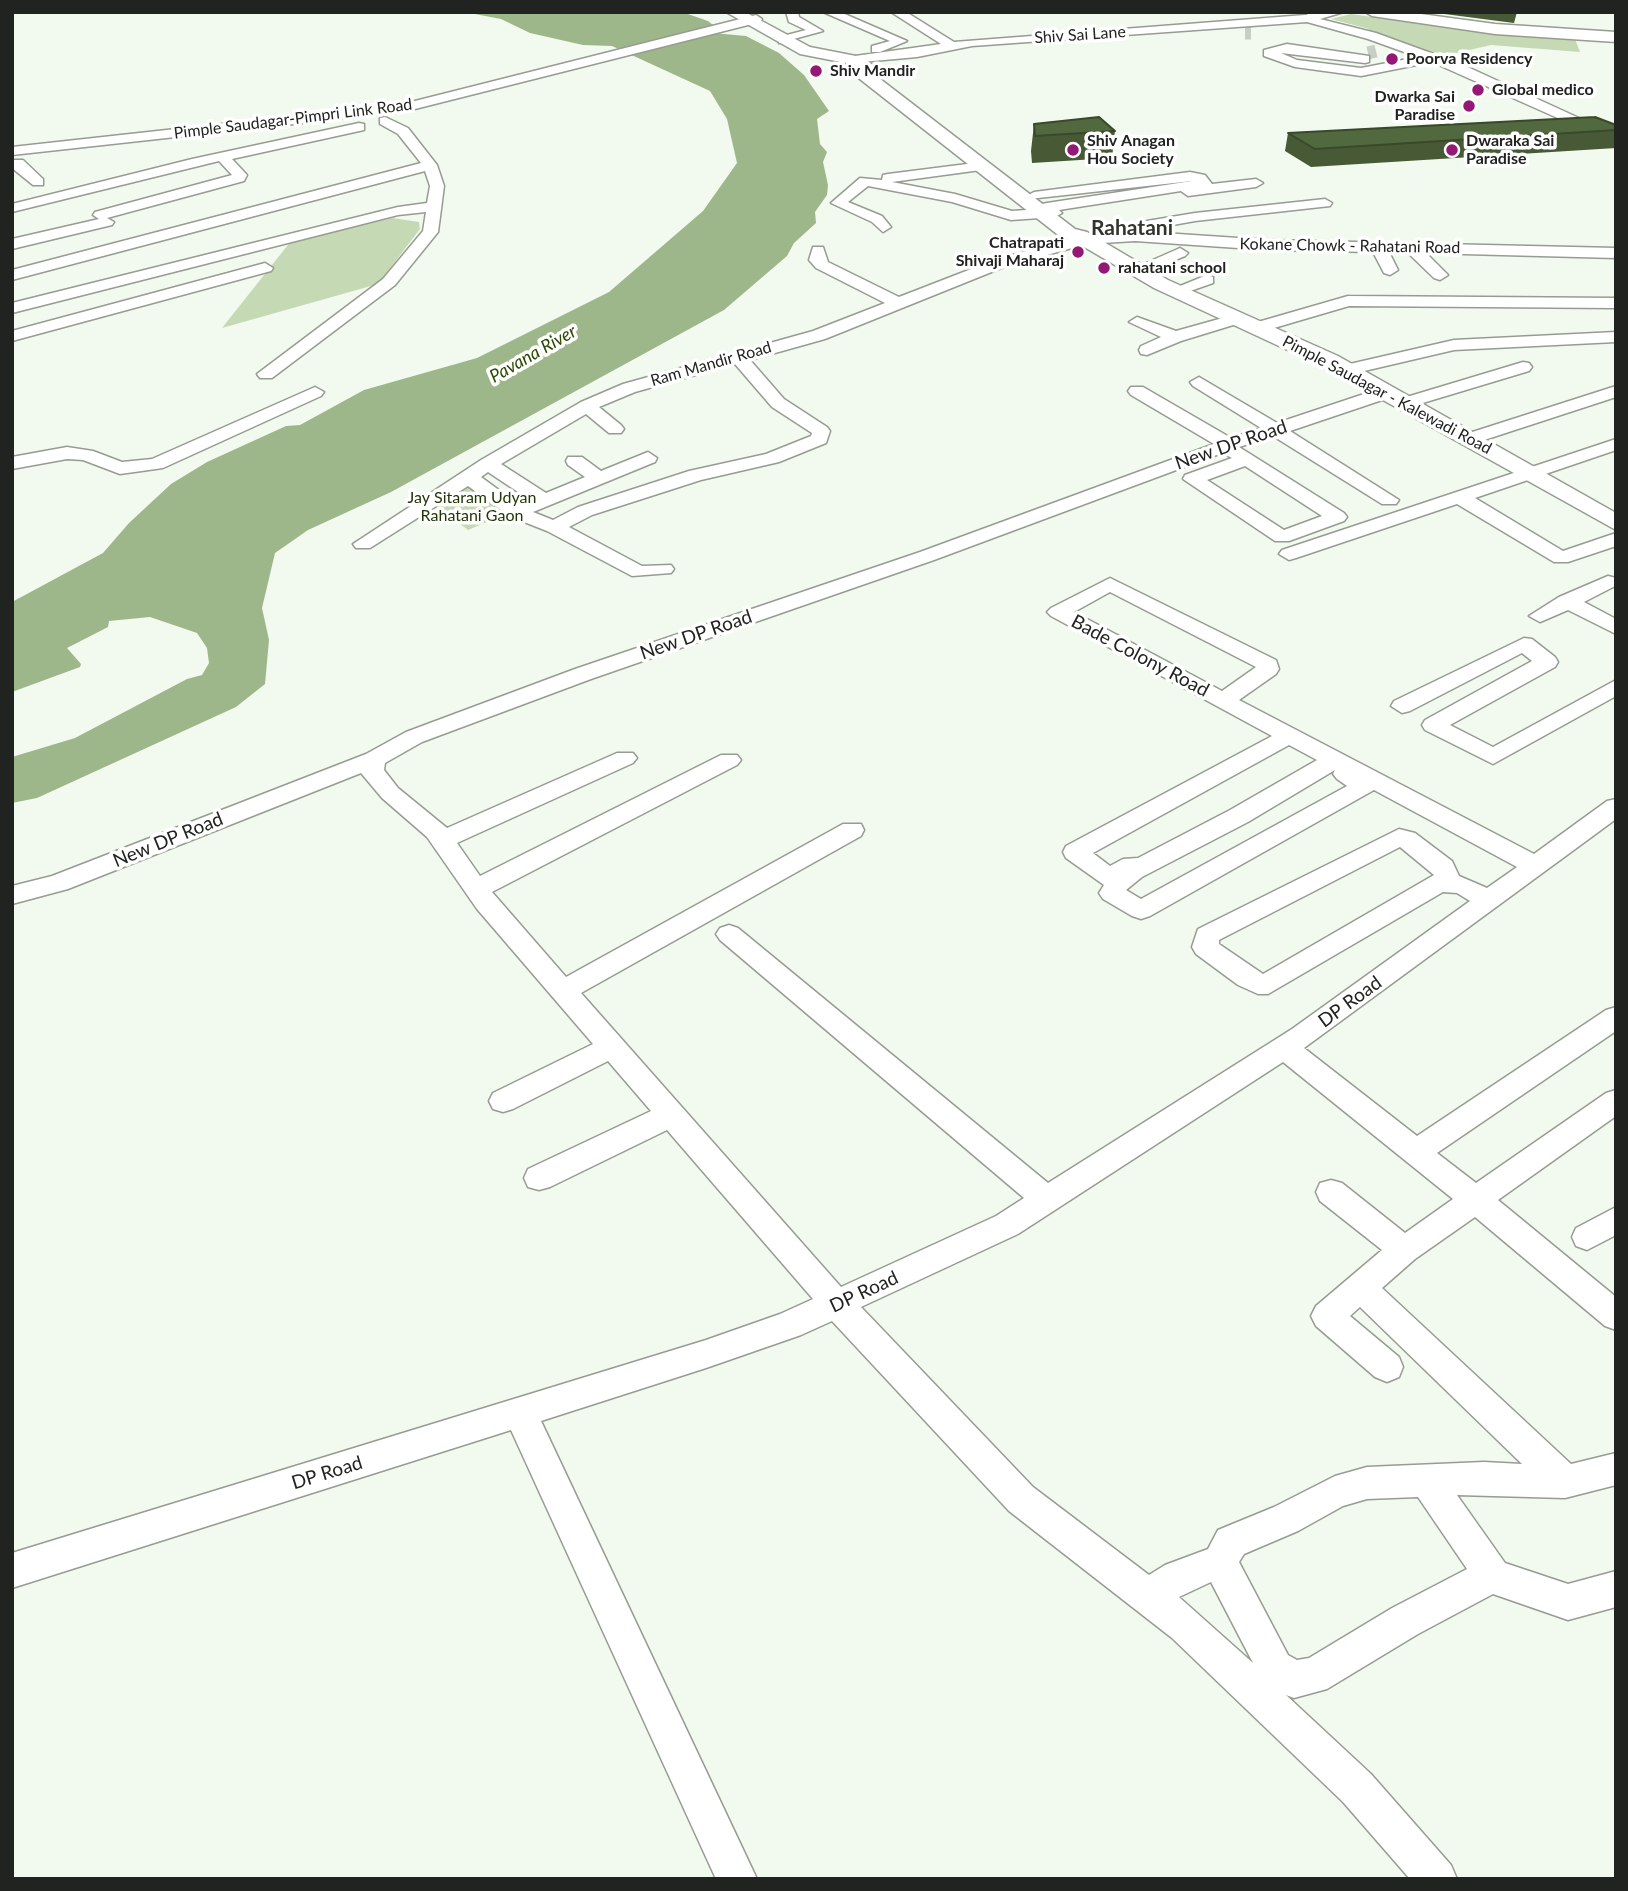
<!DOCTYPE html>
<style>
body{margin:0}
#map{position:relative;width:1628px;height:1891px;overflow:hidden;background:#f2f9ee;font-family:Lato,sans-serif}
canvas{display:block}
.frame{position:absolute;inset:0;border:14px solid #20231f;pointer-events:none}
</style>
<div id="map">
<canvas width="1628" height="1891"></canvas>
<div class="frame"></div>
</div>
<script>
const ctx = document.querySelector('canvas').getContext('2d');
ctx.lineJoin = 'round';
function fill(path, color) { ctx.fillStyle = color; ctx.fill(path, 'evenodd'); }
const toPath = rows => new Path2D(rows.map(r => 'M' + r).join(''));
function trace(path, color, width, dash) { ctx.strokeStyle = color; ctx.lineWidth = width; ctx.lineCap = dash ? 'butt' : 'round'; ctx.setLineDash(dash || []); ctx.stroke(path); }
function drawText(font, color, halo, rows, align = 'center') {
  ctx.font = font + ' Lato,sans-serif'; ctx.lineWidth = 7; ctx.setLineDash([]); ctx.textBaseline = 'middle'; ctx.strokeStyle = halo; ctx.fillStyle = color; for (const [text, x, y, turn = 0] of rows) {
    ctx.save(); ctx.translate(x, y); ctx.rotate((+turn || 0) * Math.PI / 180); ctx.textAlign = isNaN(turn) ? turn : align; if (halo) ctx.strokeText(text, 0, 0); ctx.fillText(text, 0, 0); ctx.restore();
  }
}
const green = toPath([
 [1351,14,1483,32,1575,39,1580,52,1491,45,1439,57,1367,31,1369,29,1331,19],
 [393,218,419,222,420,229,378,284,222,328,291,241],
 [467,479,511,512,468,530,432,502]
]);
const water = toPath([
 [464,12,682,12,708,21,713,25,710,28,713,33,746,36,779,53,804,75,829,111,817,119,820,144,827,152,823,162,828,185,827,195,815,212,816,223,794,243,787,256,724,310,391,492,308,530,275,553,262,608,269,640,265,684,236,707,37,798,12,803,12,757,75,738,187,679,202,675,209,663,207,648,197,633,150,617,109,621,108,627,67,648,81,664,80,667,12,692,12,602,103,553,129,523,171,484,207,462,286,426,300,425,364,390,477,358,609,292,703,211,737,163,727,119,710,91,612,46,583,45,530,33,501,19]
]);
const minorTunnel = toPath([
 [1245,33,1251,33],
 [1368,53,1376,51]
]);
const minor = toPath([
 [786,12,798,12,799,17,823,31,779,43,779,37,806,30,789,22,786,12],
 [823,12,840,12,907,41,880,52,872,52,872,46,890,41,823,12],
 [891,12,906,12,954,42,1344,12,1320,19,1376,33,1461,64,1616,135,1616,144,1432,62,1361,76,1295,67,1264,56,1264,50,1287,44,1369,56,1369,62,1365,63,1281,53,1297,60,1361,68,1418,57,1368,39,1307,22,972,46,917,57,851,63,851,57,855,56,941,44,891,12],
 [756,15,762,19,760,22,403,112,12,155,12,147,403,104,756,15],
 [385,117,408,128,437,165,444,186,438,232,395,285,272,378,260,378,257,374,383,279,423,231,426,212,398,215,12,313,12,303,398,207,427,203,430,186,425,171,12,280,12,270,421,163,398,134,380,124,380,118,385,117],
 [359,123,364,124,364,130,232,159,247,175,244,181,107,218,114,222,112,225,12,249,12,239,99,219,93,215,95,212,232,175,219,161,12,212,12,204,192,159,359,123],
 [12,160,23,160,43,179,43,185,33,185,12,168,12,160],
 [983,162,990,166,988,169,892,182,955,194,1012,211,1041,209,1042,204,1047,203,1192,181,1029,199,1027,196,1034,192,1190,172,1205,175,1212,184,1256,179,1263,183,1256,187,1188,196,1181,191,1059,210,1062,213,1055,217,1011,220,952,202,868,186,848,202,882,216,891,227,883,232,872,222,831,203,860,178,882,180,883,175,888,174,983,162],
 [1325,199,1332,203,1330,206,1195,221,1156,228,1148,232,1268,240,1616,248,1616,258,1426,253,1448,275,1440,280,1434,278,1408,253,1389,252,1398,270,1390,275,1384,273,1373,252,1268,250,1135,241,1086,244,1004,267,825,339,750,360,784,399,827,427,830,431,826,443,779,462,701,480,592,515,569,527,642,566,671,565,674,569,671,573,632,576,547,531,509,516,468,486,370,548,356,548,353,544,481,460,581,402,623,384,813,331,885,303,816,268,809,260,813,247,823,247,828,262,899,297,992,261,1085,234,1134,231,1136,227,1147,221,1195,213,1325,199],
 [735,364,772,407,812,433,811,436,766,454,689,471,578,507,553,520,533,512,655,462,657,458,648,452,601,471,582,457,568,457,566,461,568,465,585,477,546,493,501,464,586,414,609,433,621,433,624,429,621,425,599,407,635,392,735,364],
 [488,472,530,500,518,504,481,477,488,472],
 [1180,248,1188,253,1185,256,1142,274,1136,276,1128,271,1180,248],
 [265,263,273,268,271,271,12,341,12,331,265,263],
 [1207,275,1213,277,1213,283,1176,296,1168,291,1207,275],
 [1348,296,1616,298,1616,308,1349,306,1257,333,1249,328,1251,324,1348,296],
 [1237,314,1245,319,1243,322,1181,341,1147,355,1141,354,1139,350,1141,346,1161,337,1129,322,1137,317,1176,331,1237,314],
 [1616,332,1616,342,1454,350,1347,375,1338,370,1341,366,1454,340,1616,332],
 [1523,362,1529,363,1532,367,1529,371,1406,408,1397,403,1400,399,1523,362],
 [1199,377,1277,423,1382,388,1394,388,1397,392,1394,396,1290,431,1399,500,1396,504,1382,504,1273,436,1239,447,1344,513,1347,517,1344,521,1289,541,1275,541,1183,479,1185,475,1232,458,1222,453,934,560,591,679,422,742,385,763,384,770,398,788,447,828,617,753,633,753,637,758,633,763,457,843,480,876,721,755,737,755,741,760,737,765,492,892,566,977,843,824,861,824,864,830,861,836,581,993,841,1287,996,1216,1024,1198,720,940,716,934,720,928,729,925,738,928,1048,1183,1292,1029,1470,901,1457,893,1443,892,1268,994,1258,994,1238,985,1196,954,1192,947,1198,929,1399,829,1415,833,1452,861,1459,876,1487,888,1517,867,1374,790,1150,916,1141,919,1132,916,1103,899,1099,893,1104,885,1066,858,1063,852,1066,846,1272,736,1051,616,1047,612,1051,608,1110,578,1276,660,1279,669,1276,674,1239,700,1534,854,1607,801,1616,799,1616,819,1304,1048,1417,1136,1606,1010,1616,1007,1616,1031,1437,1153,1476,1183,1606,1093,1616,1090,1616,1116,1498,1200,1616,1297,1616,1330,1605,1326,1475,1217,1415,1259,1382,1288,1571,1464,1616,1453,1616,1485,1565,1498,1457,1495,1505,1563,1568,1584,1616,1571,1616,1607,1568,1620,1493,1594,1418,1634,1327,1689,1294,1698,1286,1695,1371,1774,1451,1865,1457,1879,1410,1879,1343,1802,1172,1638,1009,1511,832,1321,801,1335,706,1368,541,1421,757,1879,716,1879,511,1430,12,1588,12,1553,706,1340,780,1314,813,1299,667,1130,550,1187,539,1190,528,1187,524,1178,528,1169,651,1111,608,1061,513,1109,503,1112,493,1109,489,1101,493,1093,593,1044,477,909,427,837,382,798,361,773,68,889,12,904,12,886,52,876,366,754,406,732,575,669,920,552,1214,444,1131,395,1128,391,1131,387,1143,387,1231,438,1261,428,1193,386,1190,382,1199,377],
 [1245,466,1322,516,1284,530,1207,480,1245,466],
 [1110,592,1256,667,1222,691,1074,612,1110,592],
 [1289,745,1317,760,1230,810,1138,858,1123,859,1110,866,1093,853,1289,745],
 [1335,770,1333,774,1337,779,1347,786,1141,899,1126,890,1142,877,1248,822,1335,770],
 [1400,847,1434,875,1263,974,1219,944,1219,940,1400,847],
 [1283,1062,1453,1199,1405,1233,1342,1183,1331,1180,1320,1183,1316,1192,1320,1201,1382,1250,1316,1306,1311,1316,1316,1326,1375,1377,1387,1382,1399,1377,1403,1367,1399,1357,1350,1316,1360,1307,1522,1464,1484,1462,1367,1467,1335,1476,1274,1507,1218,1530,1208,1549,1165,1565,1149,1575,1033,1487,861,1307,1018,1234,1283,1062],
 [1418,1497,1467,1569,1392,1608,1309,1658,1297,1660,1288,1655,1239,1562,1244,1554,1298,1531,1343,1506,1367,1499,1418,1497],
 [1211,1582,1253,1663,1179,1597,1211,1582],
 [1616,386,1616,397,1475,443,1463,443,1460,439,1463,435,1616,386],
 [315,387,324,392,321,396,163,468,120,474,83,460,67,459,12,469,12,457,67,447,93,451,122,462,152,459,315,387],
 [1616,439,1616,450,1475,498,1563,551,1616,533,1616,546,1568,562,1554,562,1457,504,1296,558,1289,560,1279,554,1282,550,1616,439],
 [1608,576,1616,578,1615,586,1584,602,1616,619,1616,634,1568,610,1540,622,1529,616,1559,597,1608,576],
 [1524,638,1532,639,1555,657,1558,662,1555,667,1450,725,1493,747,1616,680,1616,696,1493,764,1425,730,1422,725,1425,720,1532,661,1522,653,1410,711,1402,713,1391,706,1394,701,1524,638],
 [1616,1207,1616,1235,1587,1250,1576,1246,1572,1237,1576,1228,1616,1207]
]);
const major = toPath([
 [726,12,745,12,810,47,861,57,877,68,879,71,875,75,1075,229,1087,232,1168,280,1338,356,1616,513,1616,530,1322,366,1154,288,1074,241,1062,238,856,76,846,63,800,54,726,12],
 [1307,12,1322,12,1313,19,1308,18,1307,12],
 [1365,12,1406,12,1495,24,1616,32,1616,42,1495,34,1372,16,1365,12]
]);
const wall = toPath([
 [1429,12,1517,12,1514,23],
 [1034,124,1115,131,1112,158,1032,163,1031,151],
 [1616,125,1616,148,1311,167,1285,151,1288,133]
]);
const building = toPath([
 [1099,117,1115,131,1035,136,1034,124,1099,117],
 [1595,117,1616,125,1616,130,1315,149,1288,133,1595,117]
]);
const markers = [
 [1392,59,7,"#941974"],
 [816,71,7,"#941974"],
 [1478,90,7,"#941974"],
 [1469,106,7,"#941974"],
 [1073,150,7,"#941974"],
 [1452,150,7,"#941974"],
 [1078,252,7,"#941974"],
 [1104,268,7,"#941974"]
];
const farStreetnames = [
 ["Shiv Sai Lane",1080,35,-4],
 ["Pimple Saudagar-Pimpri Link Road",293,119,-7],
 ["Kokane Chowk - Rahatani Road",1350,246,1],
 ["Ram Mandir Road",711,364,-16],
 ["Pimple Saudagar - Kalewadi Road",1387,395,28]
];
const farPoinames = [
 ["Poorva Residency",1406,59],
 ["Shiv Mandir",830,71],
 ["Global medico",1492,90],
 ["Dwarka Sai",1455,97,"right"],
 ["Paradise",1455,115,"right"],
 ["Shiv Anagan",1087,141],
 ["Hou Society",1087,159],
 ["Dwaraka Sai",1466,141],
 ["Paradise",1466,159],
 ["Chatrapati",1064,243,"right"],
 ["Shivaji Maharaj",1064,261,"right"],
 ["rahatani school",1118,268]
];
const farParknames = [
 ["Jay Sitaram Udyan",472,498],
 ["Rahatani Gaon",472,516]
];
const farWaternames = [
 ["Pavana River",533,354,-30]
];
const streetNames = [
 ["New DP Road",1231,445,-19],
 ["New DP Road",696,635,-19],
 ["Bade Colony Road",1140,656,28],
 ["New DP Road",168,840,-22],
 ["DP Road",1350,1002,-36],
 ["DP Road",864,1292,-25],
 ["DP Road",327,1473,-17]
];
const farDistrictnames = [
 ["Rahatani",1132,228]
];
fill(green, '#c5dab4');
fill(water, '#9eb78a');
trace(minorTunnel, '#c8cec5', 13, [13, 6]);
trace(minor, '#979c92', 3);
trace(major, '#979c92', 3);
fill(minor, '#fff');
fill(major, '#fff');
fill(wall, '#475935');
fill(building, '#52683e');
trace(building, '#39492b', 2);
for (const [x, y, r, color] of markers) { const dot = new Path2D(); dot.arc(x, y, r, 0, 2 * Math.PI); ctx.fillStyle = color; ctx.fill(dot); trace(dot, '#fff', 2.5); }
drawText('16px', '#20231f', '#fff', farStreetnames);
drawText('bold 16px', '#20231f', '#fff', farPoinames, 'left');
drawText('16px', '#213805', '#fff', farParknames);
drawText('italic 18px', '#2b4902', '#fff', farWaternames);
drawText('19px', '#20231f', '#fff', streetNames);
drawText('bold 21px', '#31352d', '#fff', farDistrictnames);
</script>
